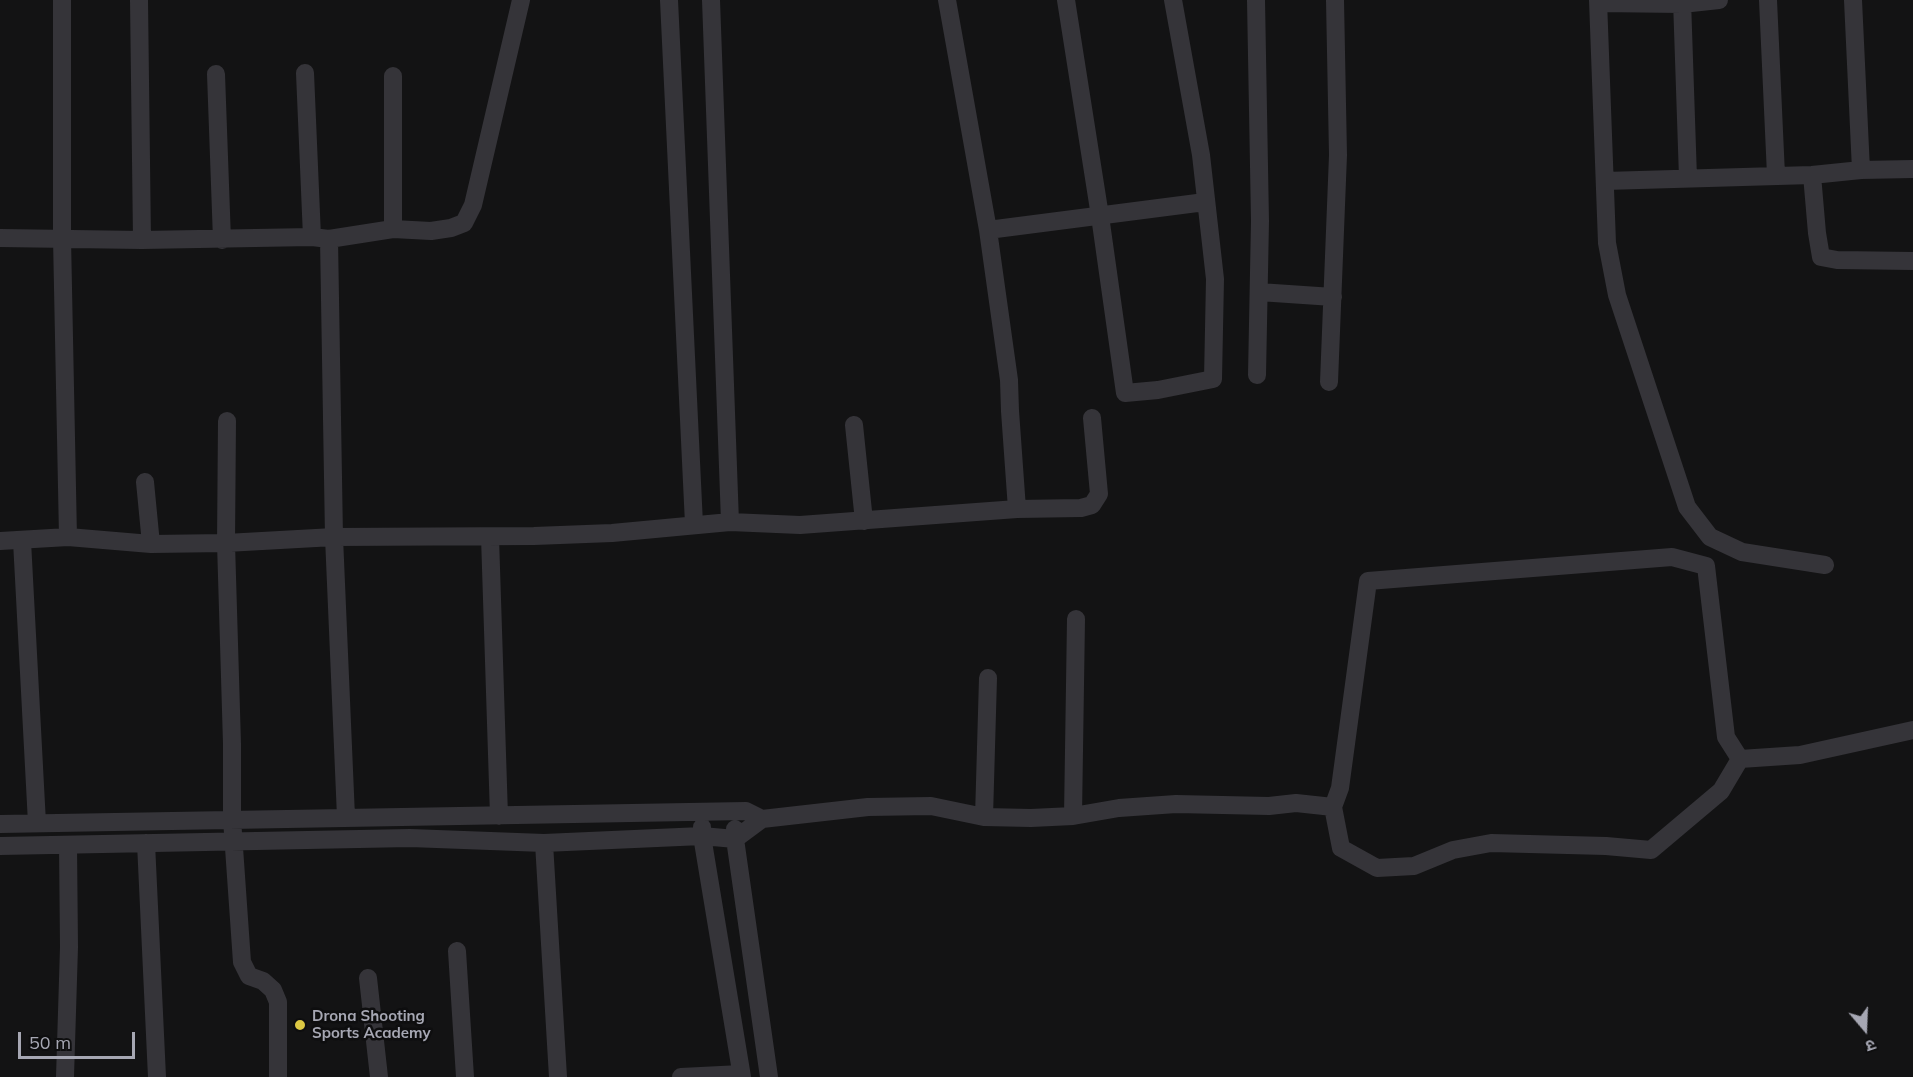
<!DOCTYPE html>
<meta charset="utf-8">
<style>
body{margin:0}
#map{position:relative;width:1913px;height:1077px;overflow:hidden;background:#131314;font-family:Mulish,"Noto Sans Devanagari",sans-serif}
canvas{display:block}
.north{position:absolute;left:1835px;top:999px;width:60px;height:60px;-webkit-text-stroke:4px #0e0e0f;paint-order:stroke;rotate:161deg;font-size:16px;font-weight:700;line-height:24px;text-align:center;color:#a6a7b3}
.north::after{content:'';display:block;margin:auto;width:21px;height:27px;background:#a6a7b3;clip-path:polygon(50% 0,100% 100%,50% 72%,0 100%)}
.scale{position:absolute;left:18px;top:1032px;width:117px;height:27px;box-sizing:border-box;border:3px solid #a6a7b3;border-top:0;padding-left:8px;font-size:18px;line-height:21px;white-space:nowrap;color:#a6a7b3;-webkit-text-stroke:4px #0e0e0f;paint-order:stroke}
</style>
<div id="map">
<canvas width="1913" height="1077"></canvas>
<div class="north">उ</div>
<div class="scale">50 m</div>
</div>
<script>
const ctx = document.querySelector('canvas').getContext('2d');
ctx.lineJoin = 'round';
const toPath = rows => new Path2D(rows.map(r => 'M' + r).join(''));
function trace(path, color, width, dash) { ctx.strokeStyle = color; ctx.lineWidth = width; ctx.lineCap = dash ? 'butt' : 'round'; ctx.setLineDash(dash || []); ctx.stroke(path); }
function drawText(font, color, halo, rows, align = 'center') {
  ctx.font = font + ' Mulish,sans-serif'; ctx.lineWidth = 5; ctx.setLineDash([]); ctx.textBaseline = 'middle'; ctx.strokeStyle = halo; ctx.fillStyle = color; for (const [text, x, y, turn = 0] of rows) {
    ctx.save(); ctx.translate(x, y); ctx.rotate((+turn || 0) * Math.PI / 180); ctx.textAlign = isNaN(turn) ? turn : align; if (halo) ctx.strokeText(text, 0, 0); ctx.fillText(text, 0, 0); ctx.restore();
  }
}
const minor = toPath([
 [62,0,62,238,68,537],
 [139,0,142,240],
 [669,0,694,524],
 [711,0,730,522],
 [947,0,988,230,1009,380,1010,411,1017,509],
 [1066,0,1100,216,1125,393,1158,390,1213,379,1215,279,1201,155,1173,0],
 [1256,0,1260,221,1257,375],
 [1598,0,1607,243,1617,295,1687,507,1710,537,1742,552,1825,565],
 [1682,0,1688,178],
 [1768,0,1776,175],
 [1853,0,1861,170],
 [1599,3,1682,4,1719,0],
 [305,73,312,237],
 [216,74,222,240],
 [393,76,393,229],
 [1812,175,1817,233,1821,257,1837,260,1913,261],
 [1605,181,1812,175,1861,170,1913,169],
 [988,230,1205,202],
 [0,238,142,240,312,237,329,239,393,229,431,231,451,228,464,223,473,205,521,0],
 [329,239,334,537,346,817],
 [1259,292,1333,297],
 [1329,382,1338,155,1335,0],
 [227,421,226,543,232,744,232,819,242,962,249,976,263,981,273,990,278,1002,278,1077],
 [854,425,864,521],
 [145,482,151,544],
 [490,537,499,816],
 [0,541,68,537,151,544,226,543,334,537,534,536,612,533,730,522,800,525,1017,509,1081,508,1092,505,1099,494,1092,418],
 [22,541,37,823],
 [1333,807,1340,788,1368,581,1672,557,1706,566,1726,737,1740,759],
 [1073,816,1076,619],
 [984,817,988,678],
 [0,824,746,811,762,819],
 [702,827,702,836,742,1077],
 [735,829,735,839,769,1077],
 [146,843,157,1077],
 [544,843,558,1077],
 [0,846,410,838,544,843,702,836,735,839,762,819,868,807,931,806,984,817,1031,818,1073,816,1119,808,1176,804,1269,806,1296,803,1333,807,1341,848,1377,868,1414,866,1453,850,1491,843,1606,846,1651,850,1721,791,1740,759,1800,755,1913,730],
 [457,951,465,1077],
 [368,978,379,1077],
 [65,1077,69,947,68,845],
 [681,1077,741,1074]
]);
const markers = [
 [300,1025,6,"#dcc843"]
];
const poiNames = [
 ["Drona Shooting",312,1016],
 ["Sports Academy",312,1033]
];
trace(minor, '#353439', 18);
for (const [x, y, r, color] of markers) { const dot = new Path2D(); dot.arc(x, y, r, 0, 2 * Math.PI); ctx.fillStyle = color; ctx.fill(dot); trace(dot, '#0e0e0f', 2); }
drawText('bold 15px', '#a6a7b3', '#0e0e0f', poiNames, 'left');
</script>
